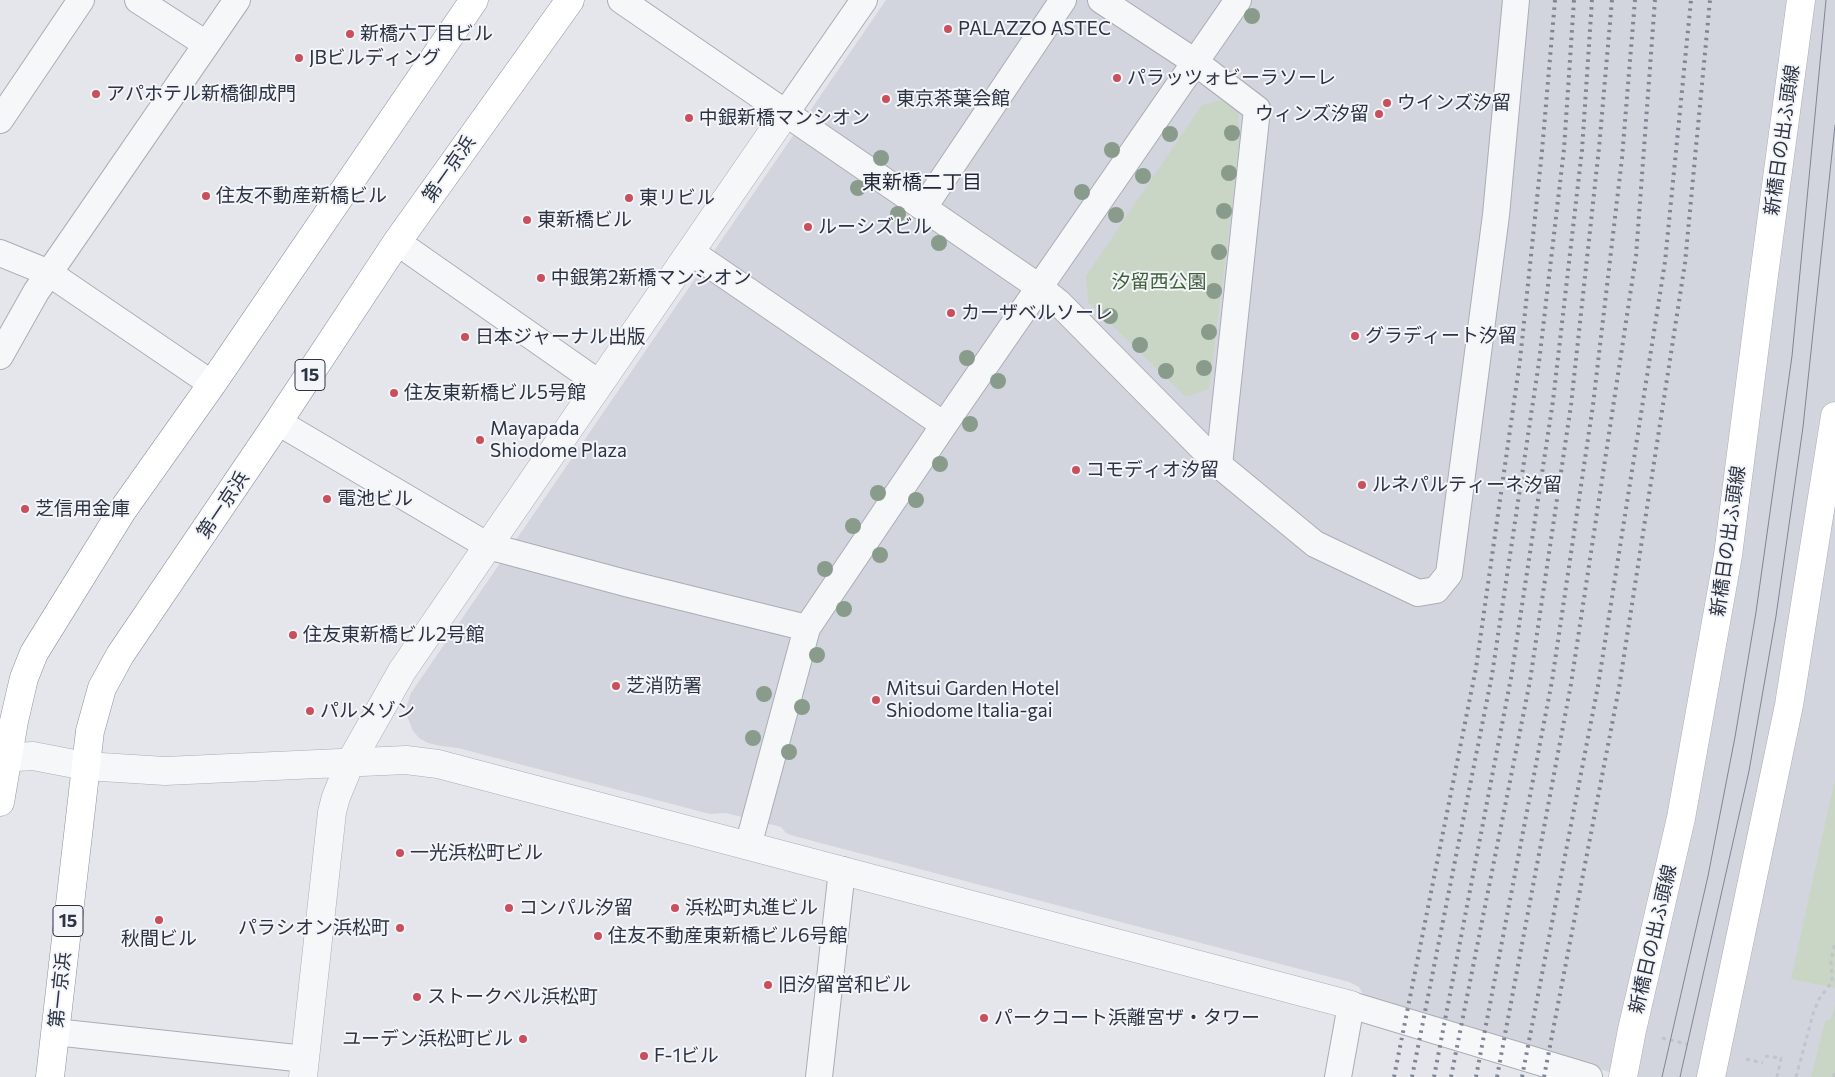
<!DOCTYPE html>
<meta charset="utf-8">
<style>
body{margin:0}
canvas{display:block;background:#e4e6eb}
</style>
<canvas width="1835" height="1077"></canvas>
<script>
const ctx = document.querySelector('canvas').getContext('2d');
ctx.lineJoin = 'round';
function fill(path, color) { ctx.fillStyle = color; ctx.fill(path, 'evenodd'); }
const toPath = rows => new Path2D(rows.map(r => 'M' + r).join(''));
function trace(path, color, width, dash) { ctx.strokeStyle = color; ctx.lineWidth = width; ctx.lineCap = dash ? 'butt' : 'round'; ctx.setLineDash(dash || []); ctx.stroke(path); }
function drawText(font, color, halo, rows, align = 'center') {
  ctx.font = font + ' Commissioner,"Noto Sans JP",sans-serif'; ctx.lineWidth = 4; ctx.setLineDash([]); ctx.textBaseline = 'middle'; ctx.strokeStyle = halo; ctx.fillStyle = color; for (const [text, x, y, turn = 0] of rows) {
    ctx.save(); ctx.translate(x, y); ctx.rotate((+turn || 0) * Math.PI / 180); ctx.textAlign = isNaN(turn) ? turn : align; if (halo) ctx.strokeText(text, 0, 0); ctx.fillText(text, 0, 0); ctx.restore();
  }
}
const built = toPath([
 [886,0,1835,0,1835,1077,1627,1077,1375,1005,1365,998,1359,987,1349,982,794,836,786,833,781,827,726,813,710,814,458,748,441,746,428,743,419,738,413,731,407,716,406,708,411,693]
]);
const green = toPath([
 [1222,100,1238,111,1240,141,1209,389,1186,397,1088,302,1086,276,1202,105],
 [1835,779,1835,988,1791,979],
 [1835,1003,1835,1077,1811,1077,1825,1021,1831,1019]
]);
const path = toPath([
 [1662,1038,1687,1044],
 [1765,1056,1781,1058,1777,1077],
 [1746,1059,1763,1063],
 [1796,1077,1813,1014,1819,999,1832,982,1831,961,1835,942],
 [1834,1077,1835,1072]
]);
const minor = toPath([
 [138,0,206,44],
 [621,0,1039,287,1059,303,1219,465,1257,109,1195,62,1101,0],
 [785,114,864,0],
 [0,120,81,0],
 [924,207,1063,0],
 [397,242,600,384],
 [691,252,944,425],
 [0,253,49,273,212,384],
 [0,356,36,292,237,0],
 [278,422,488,546,629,584,807,628],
 [1219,465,1315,544,1418,593,1436,590,1449,574,1496,215,1516,0],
 [748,846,807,628,944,425,1238,0],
 [55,1032,305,1059],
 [819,1077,842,870],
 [1338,1077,1351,1005,1589,1077]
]);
const tertiary = toPath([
 [0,758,33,756,85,766,165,771,406,760,438,764,1351,1005],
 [303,1077,332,812,336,797,350,763,402,671,785,114]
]);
const secondary = toPath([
 [1623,1077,1632,1030,1681,818,1728,555,1764,275,1801,0],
 [1711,1077,1789,705,1835,416]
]);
const trunk = toPath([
 [0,802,14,721,24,678,34,653,122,511,212,384,474,0],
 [50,1077,90,731,102,688,120,655,278,422,397,242,570,0]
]);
const tram = toPath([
 [1662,1077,1708,876,1735,737,1756,612,1792,356,1826,0],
 [1680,1077,1749,771,1776,616,1803,427,1835,125]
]);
const rail = toPath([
 [1394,1077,1476,668,1520,360,1542,151,1555,0],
 [1412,1077,1492,675,1539,362,1564,149,1574,0],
 [1434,1077,1511,678,1553,401,1582,150,1592,0],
 [1451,1077,1530,681,1571,405,1599,148,1612,0],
 [1476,1077,1552,681,1593,405,1622,158,1635,0],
 [1497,1077,1571,684,1636,256,1655,0],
 [1522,1077,1598,686,1665,262,1691,0],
 [1544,1077,1619,688,1685,263,1710,0]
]);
const trees = [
 [1252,16],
 [1232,133],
 [1170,134],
 [1112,150],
 [881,158],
 [1229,173],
 [1143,176],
 [858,188],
 [1082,192],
 [1224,211],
 [898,214],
 [1116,215],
 [939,243],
 [1219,252],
 [1214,291],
 [1110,316],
 [1209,332],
 [1140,345],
 [967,358],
 [1204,368],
 [1166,371],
 [998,381],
 [970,424],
 [940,464],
 [878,493],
 [916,500],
 [853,526],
 [880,555],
 [825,569],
 [844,609],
 [817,655],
 [764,694],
 [802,707],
 [753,738],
 [789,752]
];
const markers = [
 [948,29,5,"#ca4f5d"],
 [350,34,5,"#ca4f5d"],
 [299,58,5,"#ca4f5d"],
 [1117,78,5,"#ca4f5d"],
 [96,94,5,"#ca4f5d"],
 [886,99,5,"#ca4f5d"],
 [1387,103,5,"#ca4f5d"],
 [1379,114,5,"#ca4f5d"],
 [689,118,5,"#ca4f5d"],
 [206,196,5,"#ca4f5d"],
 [629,198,5,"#ca4f5d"],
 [527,220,5,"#ca4f5d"],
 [808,227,5,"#ca4f5d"],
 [541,278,5,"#ca4f5d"],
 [951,313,5,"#ca4f5d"],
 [1355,336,5,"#ca4f5d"],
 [465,337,5,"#ca4f5d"],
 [394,393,5,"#ca4f5d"],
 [480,440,5,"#ca4f5d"],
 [1076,470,5,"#ca4f5d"],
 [1362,485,5,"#ca4f5d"],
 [327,499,5,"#ca4f5d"],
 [25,509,5,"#ca4f5d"],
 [293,635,5,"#ca4f5d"],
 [616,686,5,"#ca4f5d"],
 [876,700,5,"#ca4f5d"],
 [310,711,5,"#ca4f5d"],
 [400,853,5,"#ca4f5d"],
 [509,908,5,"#ca4f5d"],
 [675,908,5,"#ca4f5d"],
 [159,920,5,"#ca4f5d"],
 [400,928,5,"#ca4f5d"],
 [598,936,5,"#ca4f5d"],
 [768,985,5,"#ca4f5d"],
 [417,997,5,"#ca4f5d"],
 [984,1018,5,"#ca4f5d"],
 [523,1039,5,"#ca4f5d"],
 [644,1056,5,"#ca4f5d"]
];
const shields = [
 [310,375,30],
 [68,921,30]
];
const shieldNames = [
 ["15",310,375],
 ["15",68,921]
];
const poiNames = [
 ["PALAZZO ASTEC",958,29],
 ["新橋六丁目ビル",360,34],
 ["JBビルディング",309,58],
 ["パラッツォビーラソーレ",1127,78],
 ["アパホテル新橋御成門",106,94],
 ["東京茶葉会館",896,99],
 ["ウインズ汐留",1397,103],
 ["ウィンズ汐留",1369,114,"right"],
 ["中銀新橋マンシオン",699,118],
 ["住友不動産新橋ビル",216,196],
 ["東リビル",639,198],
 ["東新橋ビル",537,220],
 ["ルーシズビル",818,227],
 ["中銀第2新橋マンシオン",551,278],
 ["カーザベルソーレ",961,313],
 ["グラディート汐留",1365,336],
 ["日本ジャーナル出版",475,337],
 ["住友東新橋ビル5号館",404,393],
 ["Mayapada",490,429],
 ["Shiodome Plaza",490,451],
 ["コモディオ汐留",1086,470],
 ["ルネパルティーネ汐留",1372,485],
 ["電池ビル",337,499],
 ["芝信用金庫",35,509],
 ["住友東新橋ビル2号館",303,635],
 ["芝消防署",626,686],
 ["Mitsui Garden Hotel",886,689],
 ["Shiodome Italia-gai",886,711],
 ["パルメゾン",320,711],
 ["一光浜松町ビル",410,853],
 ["コンパル汐留",519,908],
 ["浜松町丸進ビル",685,908],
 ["パラシオン浜松町",390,928,"right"],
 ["住友不動産東新橋ビル6号館",608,936],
 ["秋間ビル",159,939,"center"],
 ["旧汐留営和ビル",778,985],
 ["ストークベル浜松町",427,997],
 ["パークコート浜離宮ザ・タワー",994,1018],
 ["ユーデン浜松町ビル",513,1039,"right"],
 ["F-1ビル",654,1056]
];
const streetNames = [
 ["新橋日の出ふ頭線",1782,140,-82],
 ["第一京浜",449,169,-55],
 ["第一京浜",223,505,-56],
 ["新橋日の出ふ頭線",1728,541,-82],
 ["新橋日の出ふ頭線",1653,939,-77],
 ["第一京浜",60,990,-84]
];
const parkNames = [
 ["汐留西公園",1159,282]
];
const neighbourhoodNames = [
 ["東新橋二丁目",922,182]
];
fill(built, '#d2d5dd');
fill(green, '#c9d5c5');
trace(minor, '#a9adb5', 28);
trace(tertiary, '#a9adb5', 29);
trace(secondary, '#a9adb5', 29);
trace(trunk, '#8c93a1', 29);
trace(path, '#c1c4ca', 3, [4, 4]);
trace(minor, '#f6f7f9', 26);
trace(tertiary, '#f6f7f9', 28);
trace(secondary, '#fff', 28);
trace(trunk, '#fff', 28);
trace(tram, '#7e8594', 1);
trace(rail, '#7e8594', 4, [2.5, 5]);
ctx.fillStyle = '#899b8a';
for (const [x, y] of trees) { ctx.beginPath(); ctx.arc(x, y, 8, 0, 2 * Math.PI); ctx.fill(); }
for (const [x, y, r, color] of markers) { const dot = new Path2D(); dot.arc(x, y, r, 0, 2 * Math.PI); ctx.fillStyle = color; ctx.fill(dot); trace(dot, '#f3f5f8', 2); }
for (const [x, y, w] of shields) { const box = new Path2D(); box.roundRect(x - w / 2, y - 15.5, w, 31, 4); ctx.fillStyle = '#f3f5f8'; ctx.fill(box); trace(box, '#2c3343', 1); }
drawText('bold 18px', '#2c3343', null, shieldNames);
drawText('19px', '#2c3343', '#f3f5f8', poiNames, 'left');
drawText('19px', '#2c3343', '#f3f5f8', streetNames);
drawText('19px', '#3f5e3a', '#f3f5f8', parkNames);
drawText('20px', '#1e2534', '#f3f5f8', neighbourhoodNames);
</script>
